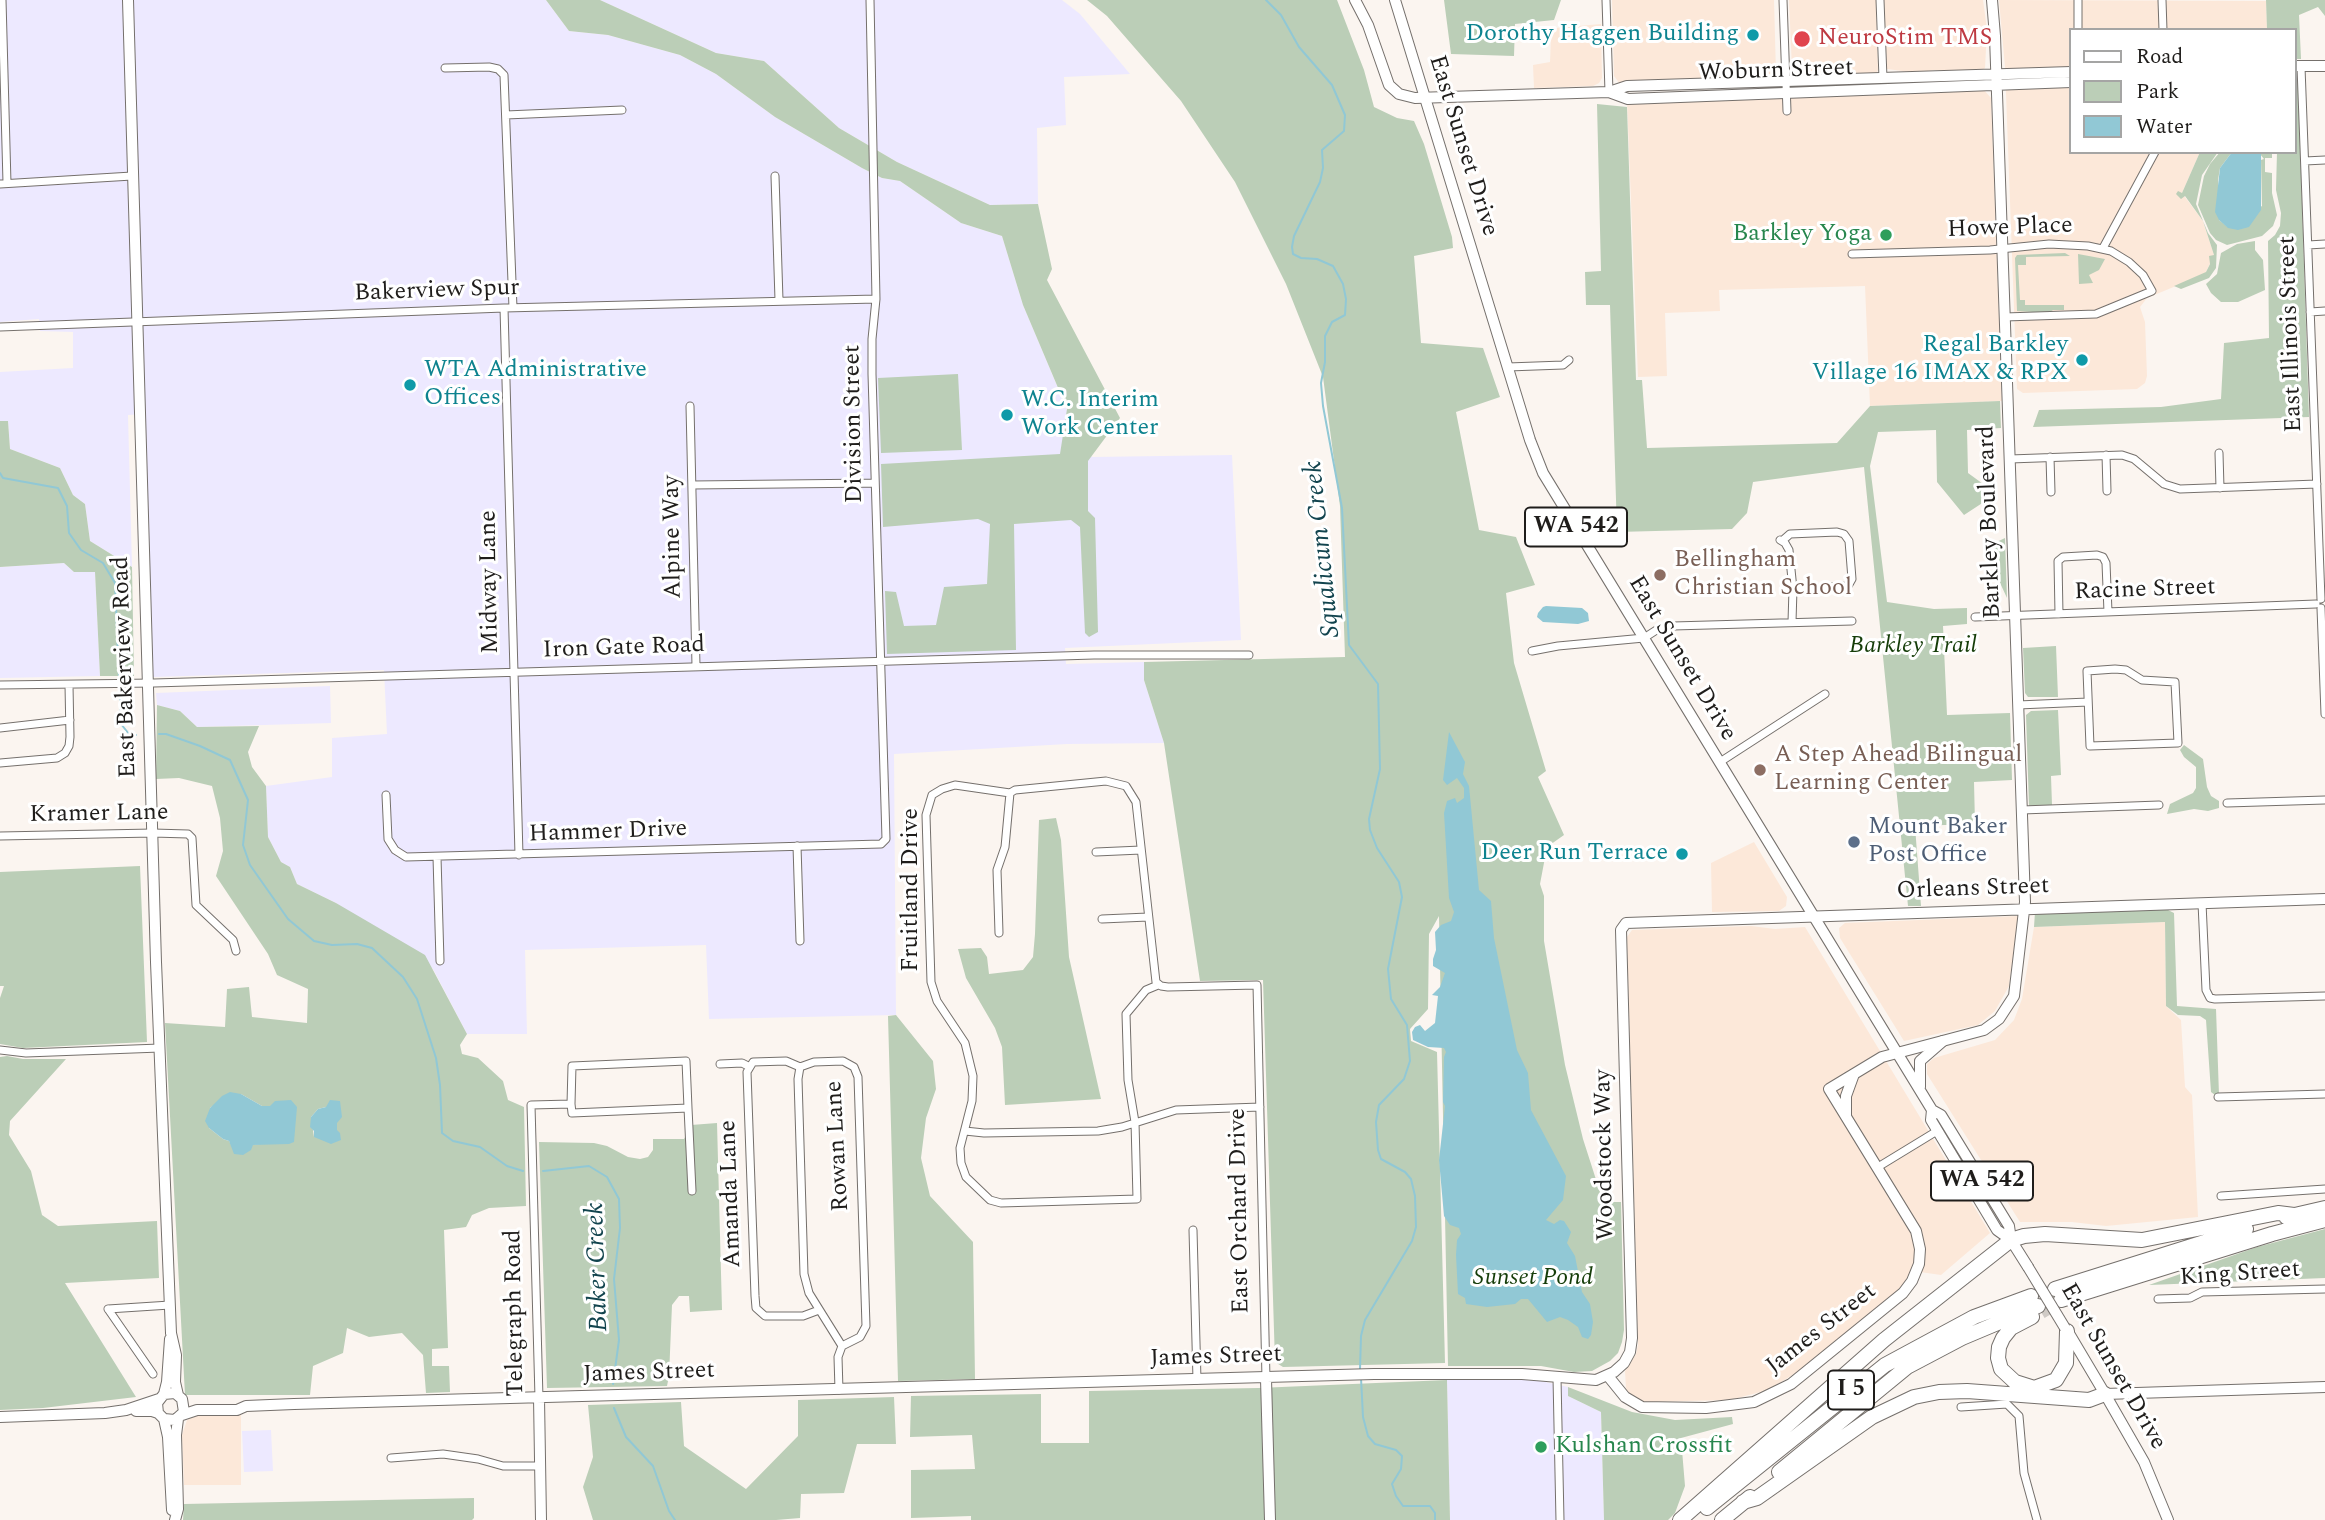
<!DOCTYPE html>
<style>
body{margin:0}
#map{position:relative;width:2325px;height:1520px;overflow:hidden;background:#fbf5f0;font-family:Spectral,serif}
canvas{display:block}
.legend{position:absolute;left:2069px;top:28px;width:228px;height:126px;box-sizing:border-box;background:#fff;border:2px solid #a5a5a4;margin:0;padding:9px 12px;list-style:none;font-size:21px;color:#1f1d1b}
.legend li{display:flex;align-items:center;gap:14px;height:35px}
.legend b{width:35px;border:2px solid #a5a5a4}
</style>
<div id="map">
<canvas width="2325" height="1520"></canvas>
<ul class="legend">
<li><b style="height:9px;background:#fff"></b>Road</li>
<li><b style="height:19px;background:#bbceb7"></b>Park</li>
<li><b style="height:19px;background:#91c8d5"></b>Water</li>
</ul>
</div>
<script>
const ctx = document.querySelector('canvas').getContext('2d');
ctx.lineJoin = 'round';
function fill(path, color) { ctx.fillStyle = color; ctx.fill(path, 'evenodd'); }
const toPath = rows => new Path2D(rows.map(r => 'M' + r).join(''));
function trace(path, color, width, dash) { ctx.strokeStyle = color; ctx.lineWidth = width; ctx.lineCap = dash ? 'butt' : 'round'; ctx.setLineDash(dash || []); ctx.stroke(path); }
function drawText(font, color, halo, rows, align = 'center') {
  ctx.font = font + ' Spectral,serif'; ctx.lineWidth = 6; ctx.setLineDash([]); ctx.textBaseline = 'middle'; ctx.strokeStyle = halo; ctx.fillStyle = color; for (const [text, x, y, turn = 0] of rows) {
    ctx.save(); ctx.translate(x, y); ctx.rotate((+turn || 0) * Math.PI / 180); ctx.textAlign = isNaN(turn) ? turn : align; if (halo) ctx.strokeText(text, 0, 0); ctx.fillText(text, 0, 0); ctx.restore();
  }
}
const commercial = toPath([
 [1612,0,1774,0,1776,73,1771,78,1620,84,1614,76],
 [1789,0,1876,0,1878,70,1876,74,1795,76,1792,69],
 [1884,0,1983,0,1987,29,1985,68,1981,71,1933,70,1918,73,1887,69],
 [1999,0,2266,1,2267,30,2071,30,2071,152,2200,152,2182,193,2203,221,2214,255,2205,274,2147,298,2140,307,2145,322,2147,376,2145,383,2137,389,2023,393,2017,389,2005,67],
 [1601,24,1602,78,1599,83,1593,86,1534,88,1533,65,1550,62,1551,37,1556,28],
 [1984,90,1991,98,2002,401,1870,406,1865,286,1719,290,1720,311,1665,313,1667,376,1638,377,1627,101],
 [1754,842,1787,897,1786,906,1779,911,1712,912,1711,863],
 [2018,916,2009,986,1995,1011,1978,1025,1904,1041,1840,938,1839,928,1845,923],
 [2165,922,2166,1006,2181,1020,2185,1087,2192,1095,2198,1217,2106,1226,2072,1222,2020,1222,1927,1074,1927,1064,1934,1058,1995,1040,2014,1020,2022,999,2034,927],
 [1751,926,1775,929,1805,927,1990,1233,1941,1275,1920,1272,1804,1368,1768,1390,1730,1400,1644,1402,1631,1395,1626,1389,1625,1371,1636,1354,1638,1345,1627,937,1632,930],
 [241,1414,241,1485,184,1485,182,1435,187,1420,197,1415]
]);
const industrial = toPath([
 [0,0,546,0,569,31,608,35,680,55,716,74,775,117,862,168,882,178,900,181,961,223,1002,236,1023,305,1079,438,1092,457,1232,455,1241,640,1065,648,1066,664,1144,662,1144,680,1164,743,1067,744,894,754,896,1015,709,1019,706,945,525,950,527,1034,467,1034,433,969,336,903,297,884,290,867,281,862,268,837,266,786,332,777,332,738,387,734,384,670,153,677,144,414,128,415,132,567,90,541,85,504,73,495,60,468,10,449,8,421,0,421,0,372,73,368,73,332,40,331,39,319,0,322],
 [600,0,1062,0,1080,14,1130,74,1064,77,1066,125,1037,128,1038,204,990,205,897,162,839,128,764,61,716,53],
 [64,563,74,572,95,572,100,676,0,678,0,567],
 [330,686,331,723,197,727,180,711,157,705,156,693],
 [1513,1379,1541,1381,1568,1387,1568,1396,1601,1412,1604,1520,1450,1520,1447,1380],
 [271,1430,273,1471,244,1472,242,1431]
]);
const green = toPath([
 [546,0,600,0,716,53,764,61,839,128,897,162,990,205,1038,204,1052,269,1047,280,1120,418,1088,461,1088,511,1095,518,1098,632,1089,637,1085,633,1080,527,1071,520,1014,524,1016,650,887,654,885,591,896,592,904,626,936,625,944,587,987,584,990,524,978,519,883,527,881,464,1060,454,1067,409,1023,305,1002,236,961,223,900,181,882,178,862,168,775,117,716,74,680,55,608,35,569,31],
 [1087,0,1337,0,1364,70,1374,107,1397,118,1414,121,1424,144,1452,237,1453,248,1414,256,1421,343,1483,348,1500,397,1456,412,1479,530,1516,537,1535,585,1506,593,1514,663,1546,771,1538,777,1564,835,1547,847,1540,884,1544,896,1544,941,1565,1065,1583,1139,1600,1192,1608,1202,1621,1202,1624,1330,1622,1342,1618,1353,1610,1361,1592,1371,1574,1372,1541,1366,1448,1366,1439,916,1429,934,1428,1009,1410,1029,1411,1041,1437,1052,1445,1363,1283,1367,1275,1362,1263,980,1200,981,1164,743,1144,680,1144,662,1345,657,1340,506,1323,377,1286,284,1235,182,1181,101,1107,16],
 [1444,0,1561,0,1554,20,1515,24,1514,56,1451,54],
 [2266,0,2325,0,2325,16,2318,7,2299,15,2301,59,2295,59,2295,30,2267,30],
 [2295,81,2298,81,2309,417,2033,427,2039,410,2161,407,2221,399,2224,343,2269,338,2268,241,2275,235,2280,226,2281,213,2276,190,2277,152,2295,152],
 [1597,104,1627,107,1636,380,1642,380,1647,448,1837,443,1870,406,2000,401,2001,428,1967,430,1968,473,1990,489,1990,498,1964,515,1937,482,1936,430,1878,432,1870,466,1887,602,1934,609,1967,608,1967,624,1943,626,1947,715,2010,713,2012,780,1974,782,1975,824,1915,826,1921,906,1908,906,1864,467,1753,482,1747,513,1732,529,1617,532,1610,305,1586,305,1585,272,1601,271],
 [2200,152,2218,152,2202,175,2196,204,2208,233,2217,245,2216,268,2209,278,2181,289,2174,286,2206,272,2210,264,2209,256,2214,255,2203,221,2185,196,2181,199,2176,194,2178,191,2182,193],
 [2220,152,2232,152,2220,168,2218,180,2219,220,2229,228,2262,206,2261,160,2264,159,2260,154,2261,152,2272,152,2272,158,2265,158,2265,172,2272,173,2272,193,2277,215,2273,226,2262,236,2227,245,2216,240,2210,233,2198,205,2204,176,2210,164],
 [2255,241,2255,250,2263,260,2265,290,2238,302,2221,302,2211,293,2206,284,2217,274,2221,253,2237,244],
 [2065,253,2070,256,2026,257,2026,265,2018,265,2020,300,2025,300,2025,305,2064,305,2064,310,2053,310,2048,313,2017,311,2015,258,2017,255],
 [2078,254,2105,259,2099,270,2089,275,2093,283,2079,284],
 [958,374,962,450,881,453,878,378],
 [0,421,8,421,10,449,60,468,73,495,85,504,90,541,132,567,134,676,100,676,95,572,74,572,64,563,0,567],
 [2005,538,2007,598,1984,548],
 [2056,646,2058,697,2028,697,2025,693,2023,648],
 [157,705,180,711,197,727,259,726,248,752,252,767,266,786,268,837,281,862,290,867,297,884,336,903,425,955,467,1034,460,1045,462,1054,478,1058,503,1081,508,1100,524,1107,526,1206,489,1208,472,1215,466,1227,444,1230,448,1348,432,1349,432,1366,449,1366,450,1392,426,1393,423,1355,402,1333,369,1337,347,1328,343,1353,313,1366,310,1395,185,1395,165,1023,225,1027,227,989,249,987,252,1017,307,1023,308,989,277,975,268,954,216,876,223,851,220,818,212,786,179,778,156,779],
 [241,1094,262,1106,270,1106,260,1144,233,1148,229,1141,223,1139,209,1128,210,1108,218,1102],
 [326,1107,337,1123,337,1130,314,1137,311,1117,318,1109],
 [2058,710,2061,775,2051,776,2052,805,2029,806,2026,715,2031,711],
 [2184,745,2203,759,2207,787,2211,796,2219,801,2219,808,2208,811,2194,809,2167,814,2170,804,2193,793,2196,788,2196,767,2184,757,2180,750],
 [1056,818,1061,840,1069,957,1101,1099,1005,1105,1002,1047,995,1028,966,978,958,949,981,948,987,957,989,974,1023,970,1033,957,1035,934,1039,820],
 [140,866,147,1042,23,1048,0,1044,0,998,4,986,0,986,0,872],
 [2164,908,2174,913,2177,1006,2216,1009,2219,1095,2215,1095,2211,1092,2206,1020,2200,1016,2178,1015,2166,1006,2165,922,2034,927,2035,912],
 [896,1015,933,1061,936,1089,926,1118,921,1158,930,1196,973,1242,975,1379,898,1381,888,1016],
 [7,1056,23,1059,66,1059,10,1121,9,1135,31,1171,42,1215,58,1226,157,1221,159,1278,65,1283,136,1397,43,1408,0,1410,0,1057],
 [717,1123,722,1310,690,1312,689,1296,679,1296,672,1305,669,1376,667,1386,547,1388,539,1142,594,1143,607,1146,628,1157,640,1159,648,1157,653,1150,653,1139,684,1139,691,1125],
 [2325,1229,2325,1278,2149,1285,2257,1247],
 [1447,1380,1450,1520,971,1520,971,1516,911,1518,911,1470,975,1469,972,1435,910,1437,911,1396,1041,1394,1041,1443,1089,1443,1089,1391,1258,1388],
 [1568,1387,1632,1412,1675,1420,1732,1417,1733,1424,1681,1438,1685,1486,1675,1513,1668,1520,1604,1520,1601,1412,1568,1396],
 [894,1397,896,1444,857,1444,844,1493,801,1494,800,1518,776,1520,593,1520,583,1487,593,1457,588,1405,681,1402,684,1446,746,1489,798,1436,798,1400],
 [474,1498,474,1518,472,1520,183,1520,184,1504]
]);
const water = toPath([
 [2232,152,2261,152,2261,210,2249,227,2238,230,2228,228,2219,220,2215,212,2220,168],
 [1546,606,1582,608,1588,613,1589,621,1578,624,1543,622,1537,617,1538,613,1543,607],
 [1449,732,1465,762,1463,774,1469,786,1479,890,1491,901,1494,938,1517,1050,1528,1073,1531,1110,1566,1176,1563,1200,1546,1220,1554,1224,1560,1220,1564,1221,1571,1232,1567,1243,1575,1256,1582,1292,1590,1304,1593,1322,1591,1335,1588,1339,1582,1337,1578,1327,1568,1320,1560,1317,1547,1322,1528,1299,1521,1299,1515,1304,1487,1307,1466,1304,1465,1298,1458,1294,1456,1255,1457,1240,1461,1234,1459,1228,1450,1225,1444,1216,1439,1160,1445,1106,1443,1102,1444,1057,1446,1052,1444,1048,1428,1047,1413,1040,1412,1032,1415,1027,1420,1025,1425,1031,1435,1023,1438,996,1432,995,1440,987,1445,973,1433,966,1433,959,1436,950,1435,932,1441,925,1451,921,1454,912,1449,898,1444,813,1447,801,1455,798,1457,803,1464,798,1464,788,1457,778,1447,785,1443,780],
 [230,1092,241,1094,262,1106,270,1106,275,1101,291,1100,297,1107,294,1142,289,1144,253,1145,251,1150,243,1155,234,1154,229,1141,223,1139,209,1128,205,1121,210,1108,222,1096],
 [330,1100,340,1101,342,1117,337,1123,337,1130,340,1133,341,1140,331,1144,314,1137,314,1131,310,1127,311,1117,318,1109,326,1107]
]);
const stream = toPath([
 [1266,0,1281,15,1299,47,1332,85,1345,115,1344,131,1322,150,1323,168,1320,182,1294,236,1292,247,1293,254,1301,258,1317,259,1333,266,1343,284,1346,299,1345,315,1332,322,1325,336,1325,362,1321,383,1323,406,1342,508,1349,645,1378,684,1380,769,1369,819,1370,830,1377,848,1399,882,1402,897,1388,969,1391,999,1407,1025,1410,1061,1404,1079,1379,1105,1376,1122,1378,1150,1381,1159,1405,1172,1411,1179,1415,1196,1416,1227,1412,1241,1365,1320,1361,1336,1360,1369],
 [0,473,3,478,58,488,67,506,69,533,81,550,103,563,115,583,119,677],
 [120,693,121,724,129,734,136,735],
 [159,734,166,734,200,746,230,760,248,800,243,845,250,865,288,919,314,941,332,945,357,944,372,948,403,977,417,999,436,1058,440,1085,442,1133,453,1141,480,1147,507,1166,523,1171],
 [543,1171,589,1166,607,1177,619,1199,620,1228,614,1279,619,1340,613,1384],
 [1361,1378,1363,1417,1368,1436,1375,1444,1396,1450,1402,1456,1401,1469,1392,1484,1396,1496,1403,1506,1430,1506,1435,1513,1435,1520],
 [614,1408,626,1437,653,1466,669,1511,675,1520]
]);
const highwayTunnel = toPath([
 [2041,1312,2061,1300]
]);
const street = toPath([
 [2,0,7,183],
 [1606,0,1609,92],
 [1783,0,1787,111],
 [1880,0,1883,78],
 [2078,0,2078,30],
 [2162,0,2163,30],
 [2301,67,2321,599],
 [445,68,489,67,498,69,504,75,513,308],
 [506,115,622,110],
 [2305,161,2325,160],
 [775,176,779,300],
 [0,184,132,176],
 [2308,245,2325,244],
 [2103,248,2155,152],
 [1852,254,1990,250,2049,244,2088,246,2111,251,2129,262,2143,275,2152,291,2096,314,2005,317],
 [504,308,519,855],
 [2310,312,2325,311],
 [0,327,504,308,876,299],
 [1508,367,1563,365,1569,360],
 [690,406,696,666],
 [2219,453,2220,488],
 [2106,455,2107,491],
 [2050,457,2051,492],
 [2010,459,2122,455,2134,459,2164,484,2180,489,2317,484],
 [692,485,875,483],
 [1780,540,1785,543,1789,550,1793,589,1792,622],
 [1782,541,1790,534,1837,532,1844,534,1849,541,1852,579,1848,586,1793,589],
 [2321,608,2325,714],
 [2059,614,2058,561,2063,557,2097,555,2103,557,2106,563,2108,612],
 [1975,617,2316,604],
 [1532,651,1558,646,1644,638,1658,629,1673,626,1852,621],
 [2115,669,2126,670,2142,680,2175,682,2178,743,2090,746,2087,671,2115,669],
 [0,685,154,683,1094,655,1249,655],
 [2018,705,2088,702],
 [0,728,70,720],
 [1720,762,1825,694],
 [0,763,57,758,65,753,69,746,70,737,69,685],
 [386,795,388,839,395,850,406,857,881,844,886,839,872,374,872,339,876,299,870,0],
 [2227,803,2325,800],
 [2022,810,2159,805],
 [0,836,153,833,188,834,192,838,196,905,233,940,236,951],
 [797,846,800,941],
 [1096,852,1141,850],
 [437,857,440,961],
 [2202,903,2206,990,2210,998,2215,999,2325,996],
 [1102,919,1148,917],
 [999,933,997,870,1005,847,1010,793],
 [1158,985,1146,990,1126,1014,1128,1080,1135,1122,1137,1199,1001,1203,990,1200,966,1177,961,1163,960,1148,972,1101,973,1076,965,1043,937,1001,931,982,926,815,932,795,942,789,955,785,1010,793,1015,790,1106,781,1126,786,1136,802,1156,982,1161,986,1168,987,1257,985,1266,1379],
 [0,1050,26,1053,160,1048],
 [720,1064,742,1063,750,1067],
 [800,1067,814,1062,843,1061,854,1067,858,1077,866,1326,860,1337,842,1346,838,1357,839,1390],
 [800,1067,786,1061,753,1062,747,1072,755,1296,756,1308,765,1316,803,1316,819,1310],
 [800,1067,798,1079,804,1274,809,1293,842,1346],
 [2218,1097,2325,1094],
 [688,1108,692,1191],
 [965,1131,984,1133,1098,1131,1122,1127,1176,1110,1260,1107],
 [1878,1167,1937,1131],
 [2221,1196,2325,1189],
 [1193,1230,1197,1380],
 [2158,1299,2190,1298,2202,1292,2325,1289],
 [108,1309,153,1374],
 [108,1309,170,1305],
 [1557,1378,1560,1520],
 [539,1398,531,1105,571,1104,572,1113,688,1108,686,1061,572,1066,571,1104],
 [1961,1407,2007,1404,2019,1416,2024,1473,2037,1520],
 [391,1458,443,1454,478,1459,503,1466,541,1466]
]);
const secondary = toPath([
 [128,0,156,962,171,1333,176,1355,175,1382,178,1395],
 [1355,0,1368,25,1389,85,1399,94,1415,98,1609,92,1627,86,2071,72],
 [2295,66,2325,66],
 [1609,92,1628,99,2071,82],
 [1846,1116,1846,1096,1854,1074],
 [1608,1376,1625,1397,1642,1407,1706,1408,1754,1402,1791,1384,1903,1293,1912,1281,1919,1264,1920,1249,1916,1231,1829,1089,1882,1057,1984,1030,1999,1019,2014,996,2025,902,1995,36,1992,0],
 [1266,1379,1270,1520],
 [164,1394,167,1382,170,1339],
 [539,1398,541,1520],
 [136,1411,152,1411,158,1413,164,1419,175,1420,184,1412,182,1399,175,1393,164,1394,157,1403,158,1413],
 [182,1415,197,1410,237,1410,246,1406,294,1404,1374,1374,1522,1374,1596,1380,1614,1372,1624,1363,1630,1352,1632,1338,1621,930,1626,923,2325,899],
 [0,1417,105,1413,126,1410,159,1399],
 [164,1419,168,1437,172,1510],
 [175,1520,178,1509,176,1435,178,1419],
 [2168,1520,2144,1462,2105,1394,2325,1387]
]);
const primary = toPath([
 [1395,0,1530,440,1543,473,1932,1110,1941,1115,2009,1226,2011,1240,2028,1267],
 [1920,1087,1920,1061,1943,1041],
 [1932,1110,1931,1120,1997,1230,2011,1240],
 [2067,1330,2105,1394]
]);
const highway = toPath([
 [2286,1217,2325,1208],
 [2055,1289,2246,1229],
 [2061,1300,2272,1234,2325,1220],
 [2032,1317,2011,1328,2003,1338,1999,1347,1998,1358,2001,1369,2015,1382,2034,1388,2056,1380,2066,1363,2067,1331],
 [1779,1472,1907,1367,1962,1338,2038,1306],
 [1743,1502,1757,1498,1872,1417,1914,1397,1939,1392,1967,1391,2089,1400,2105,1394],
 [1707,1508,1885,1365,1974,1317,2031,1296],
 [1680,1520,1884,1340,2011,1240,2024,1236,2045,1234,2142,1240,2278,1213,2294,1215],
 [1722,1520,1750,1497]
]);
const primaryBridge = toPath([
 [2028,1267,2065,1328]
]);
const markers = [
 [1753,35,7,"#0f9aa8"],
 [1802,39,9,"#e0444e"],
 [1886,235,7,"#2e9e5b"],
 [2082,360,7,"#0f9aa8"],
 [410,385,7,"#0f9aa8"],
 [1007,415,7,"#0f9aa8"],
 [1660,575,7,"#8d6e63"],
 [1760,770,7,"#8d6e63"],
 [1854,842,7,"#5c6f8a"],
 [1682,854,7,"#0f9aa8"],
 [1541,1447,7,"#2e9e5b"]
];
const shields = [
 [1576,527,102],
 [1982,1181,102],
 [1851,1390,46]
];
const shieldNames = [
 ["WA 542",1576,527],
 ["WA 542",1982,1181],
 ["I 5",1851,1390]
];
const cultureNames = [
 ["Dorothy Haggen Building",1739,35],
 ["Regal Barkley",2068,346],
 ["Village 16 IMAX & RPX",2068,374],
 ["WTA Administrative",424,371,"left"],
 ["Offices",424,399,"left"],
 ["W.C. Interim",1021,401,"left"],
 ["Work Center",1021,429,"left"],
 ["Deer Run Terrace",1668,854]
];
const healthNames = [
 ["NeuroStim TMS",1818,39]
];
const streetNames = [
 ["Woburn Street",1776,72,-2],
 ["East Sunset Drive",1462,146,73],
 ["Howe Place",2010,229,-2],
 ["Bakerview Spur",437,292,-2],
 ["East Illinois Street",2292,334,-92],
 ["Division Street",855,424,-91],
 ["Barkley Boulevard",1991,522,-92],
 ["Alpine Way",674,537,-91],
 ["Midway Lane",491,582,-91],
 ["Racine Street",2145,591,-2],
 ["Iron Gate Road",624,649,-2],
 ["East Sunset Drive",1681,659,59],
 ["East Bakerview Road",126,667,-92],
 ["Kramer Lane",99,815,-1],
 ["Hammer Drive",608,833,-2],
 ["Fruitland Drive",912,890,-90],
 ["Orleans Street",1973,890,-2],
 ["Rowan Lane",839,1146,-93],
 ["Woodstock Way",1606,1155,-91],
 ["Amanda Lane",732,1194,-92],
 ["East Orchard Drive",1241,1211,-91],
 ["King Street",2240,1275,-4],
 ["Telegraph Road",516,1313,-91],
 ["James Street",1822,1330,-38],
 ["James Street",1216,1358,-2],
 ["East Sunset Drive",2112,1367,60],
 ["James Street",649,1374,-2]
];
const leisureNames = [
 ["Barkley Yoga",1872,235],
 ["Kulshan Crossfit",1555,1447,"left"]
];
const educationNames = [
 ["Bellingham",1674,561],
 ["Christian School",1674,589],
 ["A Step Ahead Bilingual",1774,756],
 ["Learning Center",1774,784]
];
const parkNames = [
 ["Barkley Trail",1913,647],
 ["Sunset Pond",1533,1279]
];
const serviceNames = [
 ["Mount Baker",1868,828],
 ["Post Office",1868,856]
];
const waterNames = [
 ["Squalicum Creek",1324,549,-96],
 ["Baker Creek",599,1267,-92]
];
fill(commercial, '#fce8d9');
fill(industrial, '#ede9ff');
fill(green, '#bbceb7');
fill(water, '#91c8d5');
trace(stream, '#91c8d5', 2);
trace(highwayTunnel, '#cfcac5', 14, [14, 7]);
trace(street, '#75706c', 9);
trace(secondary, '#75706c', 12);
trace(primary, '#75706c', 12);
trace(highway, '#75706c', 16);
trace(street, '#fff', 7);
trace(secondary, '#fff', 10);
trace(primary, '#fff', 10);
trace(highway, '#fff', 14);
trace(primaryBridge, '#75706c', 12, []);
trace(primaryBridge, '#fff', 10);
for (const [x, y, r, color] of markers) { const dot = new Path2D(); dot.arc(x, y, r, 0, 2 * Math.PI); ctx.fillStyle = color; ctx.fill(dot); trace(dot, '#fff', 2.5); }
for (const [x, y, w] of shields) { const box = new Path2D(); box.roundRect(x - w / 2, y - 19.5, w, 39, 5); ctx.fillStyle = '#fff'; ctx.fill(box); trace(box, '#1f1d1b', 2); }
drawText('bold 23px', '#1f1d1b', null, shieldNames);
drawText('24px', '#0d838f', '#fff', cultureNames, 'right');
drawText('24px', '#be3a42', '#fff', healthNames, 'left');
drawText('24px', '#1f1d1b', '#fff', streetNames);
drawText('24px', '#27864d', '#fff', leisureNames, 'right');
drawText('24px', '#785e54', '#fff', educationNames, 'left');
drawText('italic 24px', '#153d09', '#fff', parkNames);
drawText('24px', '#4e5e75', '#fff', serviceNames, 'left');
drawText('italic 26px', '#12444e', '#fff', waterNames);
</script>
